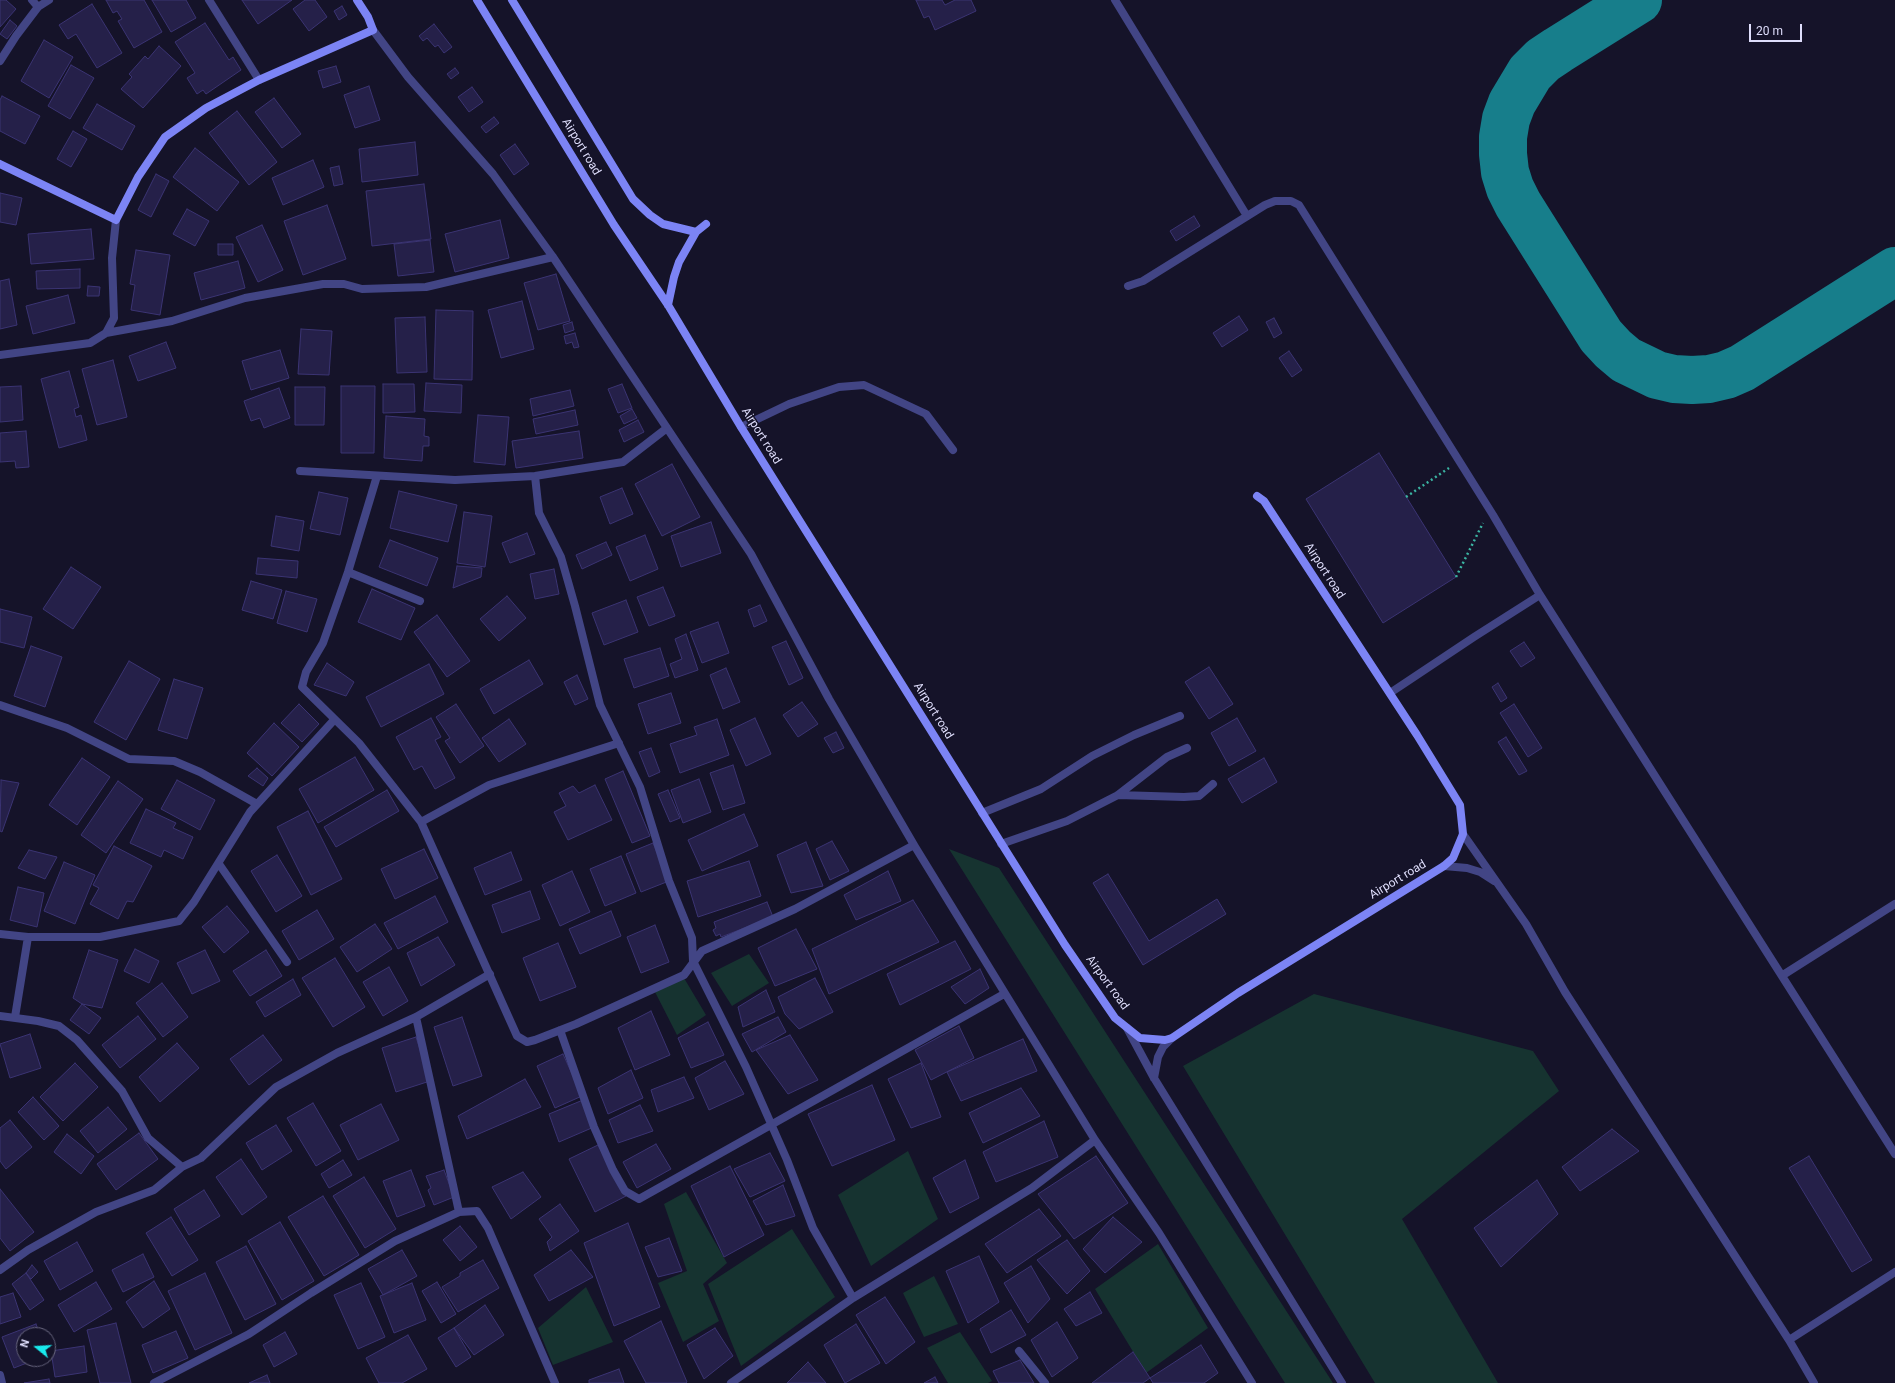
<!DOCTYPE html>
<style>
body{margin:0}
#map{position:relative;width:1895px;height:1383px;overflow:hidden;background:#151329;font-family:Roboto,sans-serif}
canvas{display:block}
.north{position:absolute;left:16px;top:1327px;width:40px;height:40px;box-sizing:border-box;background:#151329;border:1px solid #66647d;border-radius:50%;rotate:288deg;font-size:11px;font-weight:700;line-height:16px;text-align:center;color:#dfdefc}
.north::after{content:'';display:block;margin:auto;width:14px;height:18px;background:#19eaed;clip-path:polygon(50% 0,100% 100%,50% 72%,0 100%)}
.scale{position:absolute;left:1749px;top:24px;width:53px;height:18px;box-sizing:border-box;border:2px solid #dfdefc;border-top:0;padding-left:5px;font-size:12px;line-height:14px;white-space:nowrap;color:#dfdefc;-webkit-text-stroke:3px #151329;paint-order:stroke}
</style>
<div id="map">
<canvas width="1895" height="1383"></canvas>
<div class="north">N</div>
<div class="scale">20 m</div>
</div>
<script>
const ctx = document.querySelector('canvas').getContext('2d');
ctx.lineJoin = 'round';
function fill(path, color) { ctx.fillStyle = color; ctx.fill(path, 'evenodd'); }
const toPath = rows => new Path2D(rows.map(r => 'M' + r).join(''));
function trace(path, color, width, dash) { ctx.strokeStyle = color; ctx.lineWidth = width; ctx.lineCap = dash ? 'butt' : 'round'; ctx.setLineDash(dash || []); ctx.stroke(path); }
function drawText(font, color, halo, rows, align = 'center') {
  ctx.font = font + ' Roboto,sans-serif'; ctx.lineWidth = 3; ctx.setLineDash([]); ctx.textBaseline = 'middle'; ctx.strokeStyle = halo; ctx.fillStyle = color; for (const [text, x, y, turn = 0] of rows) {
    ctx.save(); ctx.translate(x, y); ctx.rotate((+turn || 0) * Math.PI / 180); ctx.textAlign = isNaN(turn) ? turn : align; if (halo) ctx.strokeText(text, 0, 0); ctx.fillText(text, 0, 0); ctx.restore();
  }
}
const green = toPath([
 [949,849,999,868,1333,1383,1285,1383],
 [749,954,769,983,732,1006,711,973],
 [684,978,706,1015,677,1035,655,992],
 [1314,994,1533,1051,1559,1091,1402,1219,1498,1383,1375,1383,1183,1066],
 [908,1151,938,1219,871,1266,838,1195],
 [686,1192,727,1263,703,1284,719,1321,683,1342,658,1283,687,1271,664,1204],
 [792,1229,835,1297,741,1366,708,1284],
 [1158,1244,1208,1328,1146,1373,1095,1289],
 [934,1276,958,1324,924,1337,903,1293],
 [586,1287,613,1342,553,1365,538,1328],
 [960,1332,992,1381,988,1383,948,1383,927,1348]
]);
const taxiway = toPath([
 [1638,0,1558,50,1543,60,1530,73,1512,103,1506,119,1503,137,1503,154,1505,172,1510,188,1518,204,1601,336,1613,349,1626,360,1657,375,1674,379,1692,380,1709,379,1726,375,1742,368,1895,271]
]);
const building = toPath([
 [0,0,6,0,16,9,0,27,0,0],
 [106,0,144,0,162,32,134,48,118,21,122,19,117,11,113,13,106,0],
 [152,0,186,0,196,18,171,32,152,0],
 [242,0,292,0,258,24,242,0],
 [305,0,315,0,327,17,309,31,293,9,305,0],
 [916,0,942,0,945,5,955,0,971,0,976,11,935,30,929,16,924,18,916,0],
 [92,4,122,53,97,68,76,34,68,39,59,25,92,4],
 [342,6,347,15,339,20,334,11,342,6],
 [10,20,17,26,7,39,0,34,10,20],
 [205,23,229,60,233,57,241,70,206,94,203,90,197,94,187,78,195,73,175,42,205,23],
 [434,24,452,47,444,53,438,45,435,47,427,38,423,41,419,36,434,24],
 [44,40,73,57,49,98,21,81,44,40],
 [159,46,181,66,143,108,121,89,132,77,129,74,145,56,148,59,159,46],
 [71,65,94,78,70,119,48,106,71,65],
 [336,66,341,82,323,88,318,71,336,66],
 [455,68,459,73,451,79,447,74,455,68],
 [369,86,380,120,355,128,344,95,369,86],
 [472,87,483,102,469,112,458,97,472,87],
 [2,96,40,116,25,144,0,131,0,100,2,96],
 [274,98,301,134,282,148,255,112,274,98],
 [97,104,135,126,122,150,83,128,97,104],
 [237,111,277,162,249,185,209,133,237,111],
 [494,117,499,123,486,133,481,127,494,117],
 [73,131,87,139,71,167,57,159,73,131],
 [415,142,418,175,362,182,359,149,415,142],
 [515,144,529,164,514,175,500,155,515,144],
 [195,148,239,182,217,211,173,177,195,148],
 [313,160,324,187,283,205,272,178,313,160],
 [339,166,343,184,334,186,330,168,339,166],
 [156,174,169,181,151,217,138,210,156,174],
 [424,184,431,239,372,246,366,191,424,184],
 [0,193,22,198,16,225,0,222,0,193],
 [327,205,346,259,303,275,284,221,327,205],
 [187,209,209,221,195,246,173,234,187,209],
 [1194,216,1200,226,1176,241,1170,231,1194,216],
 [500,220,509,258,455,272,445,234,500,220],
 [262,225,283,270,258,282,236,237,262,225],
 [91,229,94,259,31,264,28,234,91,229],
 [430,240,434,272,398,276,394,244,430,240],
 [218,244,233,244,233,255,218,255,218,244],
 [136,250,170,255,160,315,131,310,135,285,130,284,136,250],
 [238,261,245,288,201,300,194,273,238,261],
 [80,269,80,288,37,289,36,271,80,269],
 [556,274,570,321,538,330,524,283,556,274],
 [9,279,17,325,0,329,0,281,9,279],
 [88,286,100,287,99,296,87,296,88,286],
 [68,295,75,323,33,334,26,306,68,295],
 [522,301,534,349,501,358,488,310,522,301],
 [436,310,473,311,472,380,434,379,436,310],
 [1239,316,1248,330,1222,347,1213,333,1239,316],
 [425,317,427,372,397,373,395,318,425,317],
 [1274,318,1282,333,1274,338,1266,322,1274,318],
 [572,322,574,330,565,333,563,325,572,322],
 [301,329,332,331,329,375,298,374,301,329],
 [575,333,579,347,574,348,572,342,566,344,564,336,575,333],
 [166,342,176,368,138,381,129,356,166,342],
 [280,350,289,378,251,390,242,361,280,350],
 [1289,351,1302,370,1292,377,1279,358,1289,351],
 [113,360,127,417,97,425,82,369,113,360],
 [69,371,79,407,74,409,76,417,81,415,87,440,59,448,41,379,69,371],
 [426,383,462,385,461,413,424,411,426,383],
 [383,384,414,384,415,412,383,413,383,384],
 [622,384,632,408,618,413,608,389,622,384],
 [21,386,23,420,0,422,0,387,21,386],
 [341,386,375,386,374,453,341,453,341,386],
 [295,387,325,387,324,425,295,425,295,387],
 [279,388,290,418,264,428,260,418,251,421,244,401,279,388],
 [570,390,574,406,533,416,530,399,570,390],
 [632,409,637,418,624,424,620,416,632,409],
 [575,410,578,425,536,434,533,419,575,410],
 [478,415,509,417,505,465,474,462,478,415],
 [386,416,425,419,424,436,429,437,429,446,423,446,422,461,384,458,386,416],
 [638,420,644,432,624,442,619,430,638,420],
 [26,431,29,467,16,468,15,461,0,462,0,433,26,431],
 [579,431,583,458,516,468,512,441,579,431],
 [1379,453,1456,577,1383,623,1306,499,1379,453],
 [672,464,700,517,662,536,635,484,672,464],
 [622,488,633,514,610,524,600,497,622,488],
 [399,491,457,505,448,542,390,528,399,491],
 [319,492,348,498,340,535,310,529,319,492],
 [464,512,492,516,485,567,457,563,464,512],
 [276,516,304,521,299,551,271,546,276,516],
 [711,522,721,553,681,567,671,536,711,522],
 [527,533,535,554,510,563,502,543,527,533],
 [645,535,658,569,630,581,616,547,645,535],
 [390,540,438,558,427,586,379,567,390,540],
 [606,542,612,555,582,569,576,555,606,542],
 [258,558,298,561,297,578,256,574,258,558],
 [457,566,482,568,481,577,453,588,457,566],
 [71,567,101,587,73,629,43,609,71,567],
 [554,569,559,594,535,599,530,574,554,569],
 [251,581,282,590,273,619,242,610,251,581],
 [663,587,675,616,649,626,637,597,663,587],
 [372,589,415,608,401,640,358,622,372,589],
 [286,591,317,599,307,632,277,623,286,591],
 [507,596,526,618,499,641,480,619,507,596],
 [626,600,638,632,604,645,592,613,626,600],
 [760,605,767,621,754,627,748,610,760,605],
 [0,609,32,617,24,648,0,642,0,609],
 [437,615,470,661,447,677,414,632,437,615],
 [718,622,729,653,702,663,690,632,718,622],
 [686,634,698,670,675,678,670,664,682,659,675,639,686,634],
 [786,641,803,678,789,685,772,647,786,641],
 [1524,642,1535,658,1521,667,1510,651,1524,642],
 [31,646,62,657,45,707,14,696,31,646],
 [660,648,669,676,634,688,624,659,660,648],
 [529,660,543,684,494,714,480,689,529,660],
 [129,661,160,679,126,740,94,722,129,661],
 [327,663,354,682,346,696,314,685,327,663],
 [429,664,444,694,381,727,366,697,429,664],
 [1209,667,1233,704,1209,719,1185,682,1209,667],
 [726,668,740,702,723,709,710,675,726,668],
 [577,675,588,699,575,705,564,682,577,675],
 [174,679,203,688,187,739,158,730,174,679],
 [1498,683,1507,698,1501,702,1492,687,1498,683],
 [671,693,681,723,648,734,638,704,671,693],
 [802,702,818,724,798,737,783,715,802,702],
 [299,704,319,724,302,742,281,723,299,704],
 [456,704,484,746,460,763,445,741,450,738,436,717,456,704],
 [1514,704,1542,748,1528,757,1500,713,1514,704],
 [431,718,441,737,435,740,455,778,435,789,422,766,414,770,396,737,431,718],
 [755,718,771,754,746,766,730,730,755,718],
 [1237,718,1256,751,1229,766,1211,733,1237,718],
 [509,719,526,744,499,762,482,738,509,719],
 [717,719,729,755,680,773,670,744,697,735,694,727,717,719],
 [274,723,299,747,272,776,247,753,274,723],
 [836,732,844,748,833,753,824,738,836,732],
 [1506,737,1527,771,1519,775,1498,742,1506,737],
 [651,748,660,772,649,777,639,752,651,748],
 [355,757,374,790,318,823,299,789,355,757],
 [82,758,110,777,77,825,49,805,82,758],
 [1264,758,1277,782,1242,803,1228,779,1264,758],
 [733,765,745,803,723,810,710,773,733,765],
 [257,768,268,778,263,786,248,776,257,768],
 [623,771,650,836,632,843,605,779,623,771],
 [699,779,711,812,683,823,671,790,699,779],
 [1,780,19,783,2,832,0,831,1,780],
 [177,780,215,800,200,830,161,809,177,780],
 [118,781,143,799,106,853,81,835,118,781],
 [595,785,612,820,568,840,554,812,566,806,559,793,573,786,579,793,595,785],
 [387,790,399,811,336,847,324,827,387,790],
 [668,790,680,818,670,822,658,794,668,790],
 [146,809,176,823,173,828,193,837,183,859,164,850,161,857,130,843,146,809],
 [308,811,342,879,311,895,277,827,308,811],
 [744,814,758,846,702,871,688,840,744,814],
 [832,841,849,871,830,880,816,849,832,841],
 [806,842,823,886,791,893,777,855,806,842],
 [653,843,669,881,641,892,626,854,653,843],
 [114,846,152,866,133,902,127,901,118,919,90,904,99,888,93,885,114,846],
 [424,849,438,878,395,899,381,869,424,849],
 [29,850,57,857,45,879,18,868,29,850],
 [511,852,522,880,485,895,474,868,511,852],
 [277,855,302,896,276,912,251,871,277,855],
 [621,856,636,893,605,906,590,869,621,856],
 [749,861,761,896,698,917,687,881,749,861],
 [64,862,95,875,75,924,44,911,64,862],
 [572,871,590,912,560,926,542,885,572,871],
 [888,871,901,901,856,920,844,895,888,871],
 [1108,874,1149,941,1217,899,1226,914,1143,965,1093,883,1108,874],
 [18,887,44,893,37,927,10,920,18,887],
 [530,891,540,919,502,933,492,905,530,891],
 [435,896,448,922,398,949,384,923,435,896],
 [913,900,939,942,829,994,812,949,913,900],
 [767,902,773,917,721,937,720,934,716,936,713,930,716,928,714,922,767,902],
 [227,906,249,932,224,953,202,927,227,906],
 [317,910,334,939,299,960,282,931,317,910],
 [611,911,621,936,580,954,569,929,611,911],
 [375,924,392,949,357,972,340,947,375,924],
 [655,925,669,962,641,973,627,937,655,925],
 [796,929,817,969,775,986,758,948,796,929],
 [438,937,455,965,421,986,407,953,438,937],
 [955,941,971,969,900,1005,887,974,955,941],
 [558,943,576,987,540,1001,523,958,558,943],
 [135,949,159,961,149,983,124,971,135,949],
 [89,950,118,960,102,1008,82,1004,73,998,89,950],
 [205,950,220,981,192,994,177,963,205,950],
 [266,950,282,976,250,996,233,971,266,950],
 [335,958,365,1007,333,1027,302,978,335,958],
 [389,967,408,1001,383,1016,363,982,389,967],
 [980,969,989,988,965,1004,951,987,980,969],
 [815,978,833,1012,799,1029,785,1014,778,997,815,978],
 [293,979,301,995,265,1017,256,1002,293,979],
 [162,983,188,1017,163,1037,136,1003,162,983],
 [766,990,775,1012,743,1027,738,1007,766,990],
 [82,1004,101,1018,89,1034,70,1020,82,1004],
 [651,1011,670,1055,635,1070,618,1028,651,1011],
 [138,1016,156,1039,120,1068,102,1045,138,1016],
 [462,1017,482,1076,453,1086,434,1027,462,1017],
 [778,1017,786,1032,752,1052,742,1034,778,1017],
 [708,1022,724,1055,691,1068,678,1038,708,1022],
 [959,1026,974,1058,931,1080,915,1050,959,1026],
 [30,1034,41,1068,10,1078,0,1044,30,1034],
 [263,1035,282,1060,249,1085,230,1059,263,1035],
 [790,1035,818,1080,788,1094,756,1050,790,1035],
 [416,1037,430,1081,396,1092,382,1048,416,1037],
 [1023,1039,1037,1071,961,1101,947,1072,1023,1039],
 [177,1043,199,1068,160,1102,139,1077,177,1043],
 [563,1054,582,1096,555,1108,537,1066,563,1054],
 [725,1061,744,1094,709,1110,695,1078,725,1061],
 [75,1063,98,1087,63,1121,40,1097,75,1063],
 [921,1063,941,1117,911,1128,888,1079,921,1063],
 [631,1070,643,1098,608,1114,598,1088,631,1070],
 [684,1077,694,1098,658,1112,651,1090,684,1077],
 [525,1079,541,1107,467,1139,458,1116,525,1079],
 [872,1085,895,1140,832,1166,808,1114,872,1085],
 [1021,1088,1040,1116,983,1143,969,1113,1021,1088],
 [33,1097,59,1126,44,1140,18,1112,33,1097],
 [583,1100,594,1127,559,1142,549,1114,583,1100],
 [313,1103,341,1151,316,1166,287,1118,313,1103],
 [381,1104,399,1140,358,1160,340,1125,381,1104],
 [640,1105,653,1131,618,1143,609,1120,640,1105],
 [108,1107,127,1129,98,1153,80,1131,108,1107],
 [10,1120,32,1147,6,1169,0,1161,0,1128,10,1120],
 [1044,1121,1058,1157,996,1182,983,1152,1044,1121],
 [276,1125,292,1151,262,1170,246,1143,276,1125],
 [1612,1129,1639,1151,1580,1191,1562,1167,1612,1129],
 [139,1133,158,1159,116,1190,97,1164,139,1133],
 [67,1134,94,1156,81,1174,54,1152,67,1134],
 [656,1144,671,1169,637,1188,623,1162,656,1144],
 [598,1145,626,1196,595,1212,569,1159,598,1145],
 [770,1153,785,1181,750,1197,734,1169,770,1153],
 [1096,1156,1128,1203,1074,1239,1038,1194,1096,1156],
 [1809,1156,1872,1260,1852,1272,1789,1168,1809,1156],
 [241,1159,267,1197,242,1215,216,1177,241,1159],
 [343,1160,352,1175,329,1188,321,1174,343,1160],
 [965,1160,979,1198,950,1213,933,1178,965,1160],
 [730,1166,764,1235,724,1257,691,1186,730,1166],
 [411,1170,425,1206,397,1217,383,1181,411,1170],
 [444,1170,454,1197,434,1205,428,1190,431,1188,426,1176,444,1170],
 [523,1172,541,1197,511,1219,492,1187,523,1172],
 [364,1177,396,1229,365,1248,333,1196,364,1177],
 [1537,1180,1558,1214,1501,1267,1474,1228,1537,1180],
 [783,1185,795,1216,766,1225,753,1201,783,1185],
 [0,1189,34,1232,10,1251,0,1238,0,1189],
 [204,1190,220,1216,189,1235,174,1209,204,1190],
 [323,1196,359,1255,324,1276,288,1217,323,1196],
 [560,1204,579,1231,550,1251,547,1242,552,1237,539,1219,560,1204],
 [1039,1209,1061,1236,1007,1273,985,1244,1039,1209],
 [171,1217,198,1260,172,1276,146,1233,171,1217],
 [1113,1217,1142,1242,1105,1273,1083,1249,1113,1217],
 [280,1222,314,1281,282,1300,248,1241,280,1222],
 [628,1223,660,1307,614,1326,584,1243,628,1223],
 [460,1226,477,1247,460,1261,443,1240,460,1226],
 [669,1238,682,1271,658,1277,645,1247,669,1238],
 [1067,1240,1090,1271,1067,1294,1037,1260,1067,1240],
 [77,1242,93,1271,60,1290,44,1261,77,1242],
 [246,1246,276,1304,245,1320,216,1262,246,1246],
 [402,1250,417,1276,383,1295,368,1269,402,1250],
 [571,1250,593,1277,549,1301,534,1275,571,1250],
 [143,1254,154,1277,123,1292,112,1270,143,1254],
 [979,1256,999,1302,968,1323,946,1271,979,1256],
 [483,1260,499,1288,458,1312,442,1287,460,1276,460,1273,483,1260],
 [32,1265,38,1272,31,1279,26,1273,32,1265],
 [1031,1266,1050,1299,1028,1323,1004,1283,1031,1266],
 [26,1273,44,1300,30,1310,12,1284,26,1273],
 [205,1273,232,1333,195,1350,168,1291,205,1273],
 [154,1281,170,1309,143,1328,126,1302,154,1281],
 [96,1282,112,1309,74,1332,58,1305,96,1282],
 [437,1282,456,1314,441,1323,422,1291,437,1282],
 [361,1283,385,1337,358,1349,334,1295,361,1283],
 [412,1283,426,1320,394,1333,380,1296,412,1283],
 [1090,1292,1102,1313,1076,1326,1064,1309,1090,1292],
 [13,1293,21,1317,0,1324,0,1297,13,1293],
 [885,1297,915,1342,886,1364,856,1315,885,1297],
 [485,1305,504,1335,474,1355,454,1328,485,1305],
 [1011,1310,1026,1335,991,1353,980,1329,1011,1310],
 [661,1321,687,1382,686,1383,646,1383,624,1341,661,1321],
 [1057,1322,1078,1358,1052,1377,1031,1340,1057,1322],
 [116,1323,131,1383,100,1383,87,1330,116,1323],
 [36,1324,40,1335,24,1335,24,1359,37,1359,14,1368,2,1337,36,1324],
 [856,1324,880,1363,845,1383,824,1345,856,1324],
 [454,1328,471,1357,456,1367,438,1338,454,1328],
 [715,1328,733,1356,704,1379,687,1345,715,1328],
 [176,1331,188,1358,153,1373,142,1345,176,1331],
 [285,1332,297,1354,274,1367,263,1345,285,1332],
 [408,1335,427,1369,402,1383,379,1383,366,1358,408,1335],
 [1201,1345,1218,1373,1204,1383,1153,1383,1150,1378,1201,1345],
 [84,1346,87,1372,55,1377,51,1351,84,1346],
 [1133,1352,1150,1378,1143,1383,1092,1383,1133,1352],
 [1020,1360,1034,1383,999,1383,993,1371,1020,1360],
 [808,1362,826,1383,787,1383,808,1362],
 [619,1369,624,1383,589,1383,589,1380,619,1369],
 [267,1375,270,1383,249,1383,267,1375],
 [935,1377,938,1383,924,1383,935,1377],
 [49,1379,50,1383,24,1383,49,1379]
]);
const path = toPath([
 [1406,497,1449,468],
 [1456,577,1483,523]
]);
const lane = toPath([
 [1115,0,1247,216],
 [1128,286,1143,281,1265,205,1275,201,1291,201,1299,205,1493,515,1540,595,1895,1154],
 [741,427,789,404,839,387,864,385,926,414,953,450],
 [1390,693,1474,637,1540,595],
 [1118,795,1184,797,1199,796,1213,784],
 [982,813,1041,789,1092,756,1134,735,1180,716],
 [1463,834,1526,924,1565,992,1789,1340,1814,1383],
 [1001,844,1067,821,1118,795,1167,757,1187,748],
 [1444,866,1467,868,1480,872,1494,881],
 [1783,975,1895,904],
 [1127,1028,1154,1078,1342,1383],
 [1154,1078,1158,1057,1163,1047,1172,1038],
 [1789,1340,1895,1272]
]);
const street = toPath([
 [32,0,38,7],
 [209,0,259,80],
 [373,30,408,77,493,174,553,257,751,554,829,699,914,845,1095,1140,1159,1233,1252,1383],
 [0,61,16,36,38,7,49,0],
 [106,333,172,321,245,298,323,284,344,284,362,289,426,287,553,257],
 [0,355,90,343,106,333,114,318,112,258,116,220],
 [300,471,455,480,535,476,623,462,667,428],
 [377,476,348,572,323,643,306,672,302,687,359,743,421,822,517,1036,527,1042,535,1040,576,1024,684,975,702,951,795,909,914,845],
 [535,476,539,513,561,557,575,606,600,705,640,787,669,881,692,938,693,961,746,1067,787,1160,813,1228,853,1298],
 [348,572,420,601],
 [0,705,67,728,129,759,174,761,200,772,257,804],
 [421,822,489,785,619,743],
 [219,864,287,962],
 [0,934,28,937,100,937,179,921,194,902,250,812,334,720],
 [0,1016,38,1021,59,1026,77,1040,122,1091,148,1138,182,1167],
 [15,1017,28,937],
 [416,1017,459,1212],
 [560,1030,594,1127,613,1170,625,1191,639,1199,1004,994],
 [0,1270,28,1250,96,1212,154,1190,182,1167,201,1158,276,1087,337,1053,416,1017,490,974],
 [1019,1351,1045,1383],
 [0,1375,2,1383],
 [154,1383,249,1334,311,1293,395,1241,459,1212,477,1211,488,1228,555,1383],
 [731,1383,853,1298,1032,1188,1095,1140]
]);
const secondary = toPath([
 [477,0,614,225,668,305,741,427,1065,945,1115,1018,1140,1038,1165,1040,1172,1038,1238,993,1444,866,1453,858,1463,834,1460,805,1417,735,1264,501,1257,496],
 [512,0,633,199,650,215,663,224,696,232,706,224],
 [0,164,116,220,138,177,165,137,206,108,259,80,373,30,368,17,357,0],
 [668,305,674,277,679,262,696,232]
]);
const streetNames = [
 ["Airport road",581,147,59],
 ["Airport road",761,436,58],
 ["Airport road",1324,571,57],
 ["Airport road",933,711,58],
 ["Airport road",1398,880,-31],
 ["Airport road",1107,983,54]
];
fill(green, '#163330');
trace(taxiway, '#177e8b', 48);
fill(building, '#252049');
trace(building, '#3b3473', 1);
trace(path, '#3bb4a2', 2.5, [2, 3]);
trace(lane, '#424585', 8);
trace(street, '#424585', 8);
trace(secondary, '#7c84f5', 8);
drawText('12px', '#dfdefc', '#151329', streetNames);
</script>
